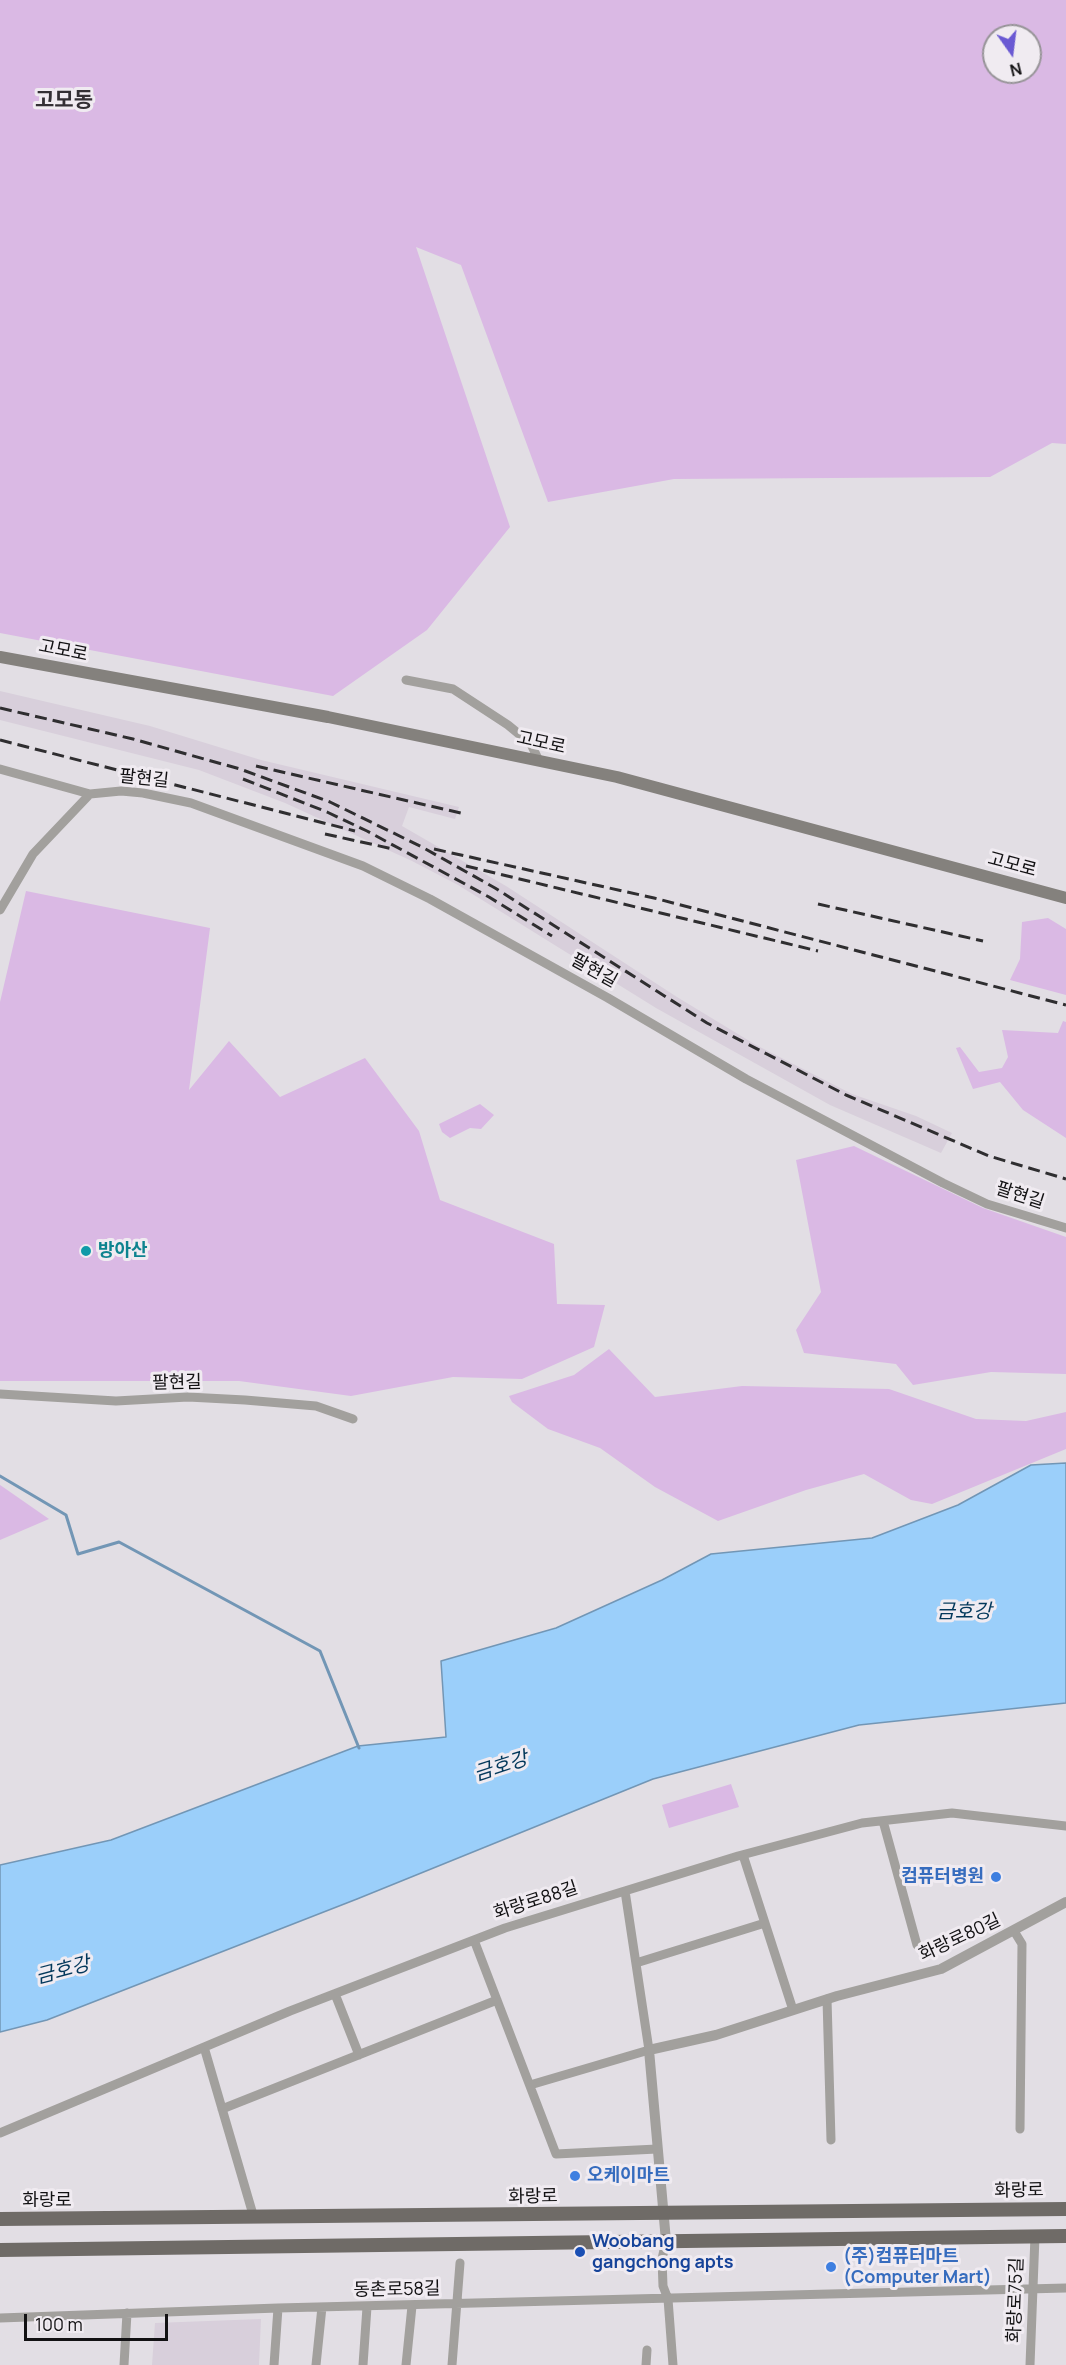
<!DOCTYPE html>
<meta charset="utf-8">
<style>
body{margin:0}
#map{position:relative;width:1066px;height:2365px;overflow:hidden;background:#e2dee4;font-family:Manrope,sans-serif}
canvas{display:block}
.north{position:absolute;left:982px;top:24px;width:60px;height:60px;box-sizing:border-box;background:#f0ebf1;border:2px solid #979498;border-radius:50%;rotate:166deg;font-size:16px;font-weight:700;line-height:24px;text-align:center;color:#121113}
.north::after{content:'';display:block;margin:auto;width:21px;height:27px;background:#6a59d3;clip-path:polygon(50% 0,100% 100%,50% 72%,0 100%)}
.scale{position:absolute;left:24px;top:2314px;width:144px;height:27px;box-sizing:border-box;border:3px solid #121113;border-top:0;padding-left:8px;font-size:18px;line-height:21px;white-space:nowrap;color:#121113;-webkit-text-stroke:4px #f0ebf1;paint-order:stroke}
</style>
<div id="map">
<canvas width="1066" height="2365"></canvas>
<div class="north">N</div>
<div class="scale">100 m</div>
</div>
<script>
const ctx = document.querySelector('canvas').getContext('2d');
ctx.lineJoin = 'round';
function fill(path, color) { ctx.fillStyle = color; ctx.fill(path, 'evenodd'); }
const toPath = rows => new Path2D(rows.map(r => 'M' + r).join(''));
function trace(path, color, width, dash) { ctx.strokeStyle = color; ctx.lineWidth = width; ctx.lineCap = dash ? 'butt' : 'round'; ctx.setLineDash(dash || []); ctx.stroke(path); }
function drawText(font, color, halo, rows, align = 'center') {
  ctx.font = font + ' Manrope,"Noto Sans KR",sans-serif'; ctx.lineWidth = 6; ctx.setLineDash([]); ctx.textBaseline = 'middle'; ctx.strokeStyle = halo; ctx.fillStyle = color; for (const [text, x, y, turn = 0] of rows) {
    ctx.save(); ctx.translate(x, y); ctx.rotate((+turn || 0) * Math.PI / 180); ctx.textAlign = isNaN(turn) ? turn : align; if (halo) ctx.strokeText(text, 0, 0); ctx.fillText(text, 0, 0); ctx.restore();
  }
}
const built = toPath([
 [0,691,150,726,261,760,459,807,455,819,409,807,402,826,506,886,677,997,756,1045,852,1094,916,1116,952,1133,941,1153,830,1105,656,1008,458,885,412,861,285,803,199,770,0,720],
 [261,2319,259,2365,152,2365,155,2323]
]);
const green = toPath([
 [0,0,1066,0,1066,444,1052,443,990,477,674,479,548,502,461,265,416,247,510,527,427,630,333,696,0,633],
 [994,36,1030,36,1030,72,994,72],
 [26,891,210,928,189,1090,229,1041,280,1097,365,1058,419,1131,440,1200,554,1244,557,1304,605,1305,594,1347,522,1379,453,1377,351,1396,239,1381,0,1381,0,1002],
 [1048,918,1066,929,1066,995,1010,980,1020,959,1022,922],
 [1063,1021,1066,1022,1066,1138,1023,1110,1000,1082,973,1089,956,1048,960,1047,979,1072,1002,1068,1008,1057,1002,1030,1058,1033],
 [480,1104,494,1115,481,1129,470,1128,450,1138,442,1132,439,1124],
 [854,1146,983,1208,1066,1237,1066,1374,991,1372,913,1385,896,1364,804,1353,796,1330,821,1292,796,1160],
 [609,1349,655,1397,742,1386,889,1389,976,1419,1026,1421,1066,1412,1066,1449,932,1504,911,1500,864,1474,806,1490,718,1521,655,1487,600,1448,548,1429,512,1402,509,1396,574,1375],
 [0,1485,3,1487,49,1519,0,1540],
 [731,1784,739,1807,669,1828,662,1805]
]);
const water = toPath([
 [1066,1463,1066,1703,859,1725,653,1779,357,1899,47,2020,0,2032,0,1865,111,1840,358,1746,446,1737,441,1661,556,1628,662,1580,711,1554,872,1538,958,1505,1031,1465,1066,1463]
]);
const stream = toPath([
 [0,1476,66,1515,78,1554,119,1542,320,1651,359,1748]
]);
const minor = toPath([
 [406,680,453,689,508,725,531,744,539,761],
 [0,769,90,794,121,791,143,793,191,803,363,866,430,899,608,998,746,1079,943,1183,987,1204,1066,1228],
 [0,910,33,854,90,794],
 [0,1394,116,1401,188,1397,245,1400,316,1406,353,1419],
 [883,1821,917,1945],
 [743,1855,793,2010],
 [1014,1931,1022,1944,1020,2129],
 [474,1940,556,2154,657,2149],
 [636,1963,765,1923],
 [335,1994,359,2055],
 [827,1999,831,2140],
 [204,2047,254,2218],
 [530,2085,649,2050,625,1891],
 [222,2109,497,2000],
 [0,2133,290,2011,505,1928,738,1856,862,1823,952,1813,1066,1826],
 [666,2241,662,2259,663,2286,668,2299,673,2365],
 [0,2318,278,2308,1066,2288],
 [124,2365,127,2313],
 [274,2365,278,2308],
 [316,2365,322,2307],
 [363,2365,367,2307],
 [406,2365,412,2306],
 [452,2365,460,2263],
 [646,2365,647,2350],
 [1030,2365,1035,2236]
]);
const tertiary = toPath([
 [666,2241,649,2050,716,2035,837,1996,941,1969,1066,1902]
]);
const secondary = toPath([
 [0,657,328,717,617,777,1066,898]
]);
const primary = toPath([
 [0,2219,1066,2209],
 [0,2250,1066,2236]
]);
const rail = toPath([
 [0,708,133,739,240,769,330,802,422,847,495,888,707,1023,846,1095,989,1156,1066,1179],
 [0,740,355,831],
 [256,766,465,814],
 [243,779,327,812,367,831,489,897,552,936],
 [325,834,393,849],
 [434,849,654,898,1066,1005],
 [466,866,818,951],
 [818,904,983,941]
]);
const markers = [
 [86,1251,6,"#0f9aa8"],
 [996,1877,6,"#3f7fe0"],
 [575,2176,6,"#3f7fe0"],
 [580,2252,6,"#1a4fb4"],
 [831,2267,6,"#3f7fe0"]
];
const streetNames = [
 ["고모로",63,651,11],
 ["고모로",541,743,12],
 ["팔현길",144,779,6],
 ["고모로",1012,865,15],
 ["팔현길",594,971,29],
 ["팔현길",1020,1196,18],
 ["팔현길",177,1383,-1],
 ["화랑로88길",536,1901,-18],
 ["화랑로80길",960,1938,-25],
 ["화랑로",1019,2191,-1],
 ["화랑로",533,2197,-1],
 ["화랑로",47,2201],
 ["동촌로58길",397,2290,-1],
 ["화랑로75길",1016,2300,-88]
];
const cultureNames = [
 ["방아산",98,1251]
];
const shopNames = [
 ["컴퓨터병원",984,1877,"right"],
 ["오케이마트",587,2176],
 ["(주)컴퓨터마트",843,2257],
 ["(Computer Mart)",843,2278]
];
const transitNames = [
 ["Woobang",592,2242],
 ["gangchong apts",592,2263]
];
const waterNames = [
 ["금호강",964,1612],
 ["금호강",501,1767,-18],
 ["금호강",63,1971,-15]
];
const quarterNames = [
 ["고모동",64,101]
];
fill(built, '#d8cfdb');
fill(green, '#dab9e4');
fill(water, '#9bcffa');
trace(water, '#7296b5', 1.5);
trace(stream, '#7296b5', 3);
trace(minor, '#a2a09d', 9);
trace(tertiary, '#a2a09d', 10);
trace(secondary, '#84817d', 12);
trace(primary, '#6f6b67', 14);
trace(rail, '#2f2e30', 3, [12, 6]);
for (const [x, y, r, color] of markers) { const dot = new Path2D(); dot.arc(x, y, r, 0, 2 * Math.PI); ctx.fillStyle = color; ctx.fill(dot); trace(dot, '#f0ebf1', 2); }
drawText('18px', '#121113', '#f0ebf1', streetNames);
drawText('bold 18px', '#0d838f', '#f0ebf1', cultureNames, 'left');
drawText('bold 18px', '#366cbe', '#f0ebf1', shopNames, 'left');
drawText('bold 18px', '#164399', '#f0ebf1', transitNames, 'left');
drawText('italic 20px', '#03385b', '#f0ebf1', waterNames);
drawText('bold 21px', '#332f34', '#f0ebf1', quarterNames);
</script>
